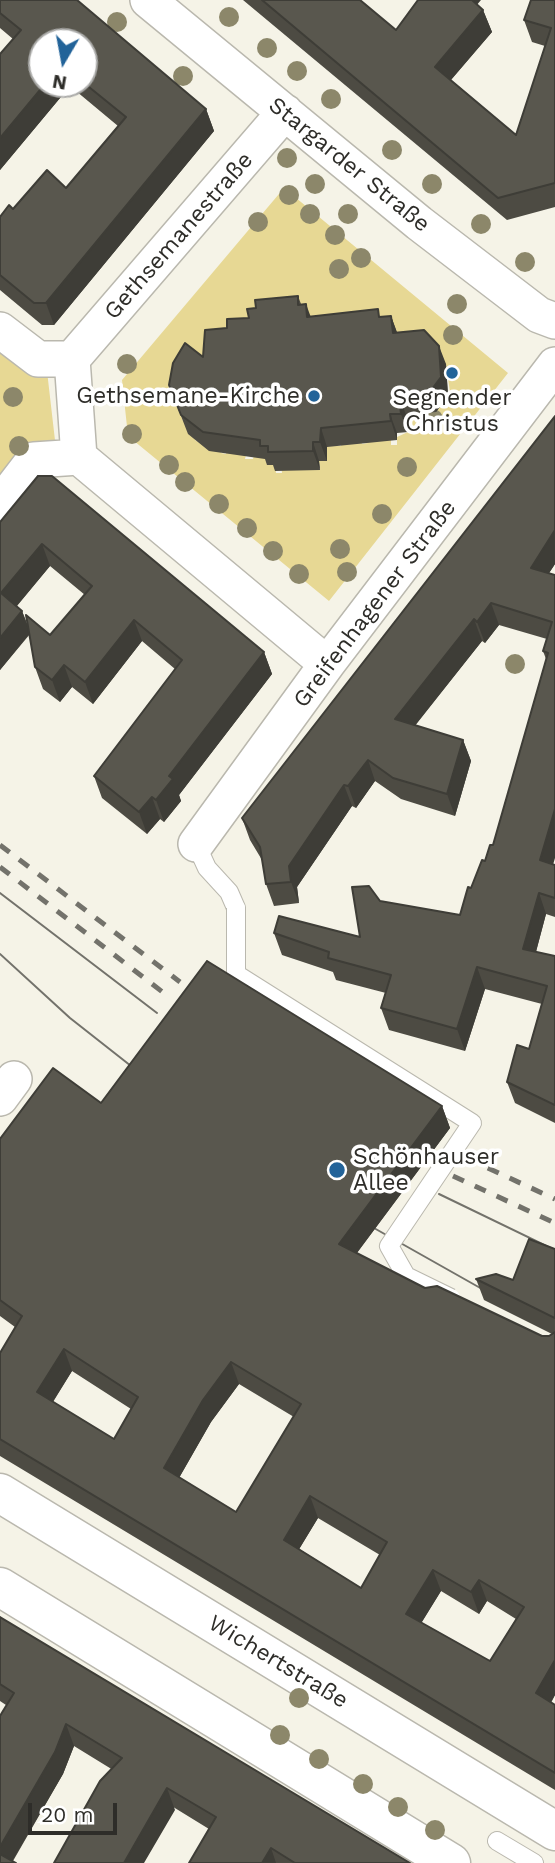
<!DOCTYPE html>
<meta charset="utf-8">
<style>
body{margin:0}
#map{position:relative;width:555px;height:1863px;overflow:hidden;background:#f5f3e7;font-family:"Work Sans",sans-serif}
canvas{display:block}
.north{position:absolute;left:28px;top:28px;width:70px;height:70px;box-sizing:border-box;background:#fff;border:2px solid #ababa9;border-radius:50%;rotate:190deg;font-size:19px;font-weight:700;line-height:28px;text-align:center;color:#2e2d29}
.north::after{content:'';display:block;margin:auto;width:24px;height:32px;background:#226399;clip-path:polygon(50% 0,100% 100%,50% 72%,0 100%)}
.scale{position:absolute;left:28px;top:1803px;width:89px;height:32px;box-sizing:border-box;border:4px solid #2e2d29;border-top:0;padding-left:9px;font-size:21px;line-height:24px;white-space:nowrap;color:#2e2d29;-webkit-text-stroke:5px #fff;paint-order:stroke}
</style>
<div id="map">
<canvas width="555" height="1863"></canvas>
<div class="north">N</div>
<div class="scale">20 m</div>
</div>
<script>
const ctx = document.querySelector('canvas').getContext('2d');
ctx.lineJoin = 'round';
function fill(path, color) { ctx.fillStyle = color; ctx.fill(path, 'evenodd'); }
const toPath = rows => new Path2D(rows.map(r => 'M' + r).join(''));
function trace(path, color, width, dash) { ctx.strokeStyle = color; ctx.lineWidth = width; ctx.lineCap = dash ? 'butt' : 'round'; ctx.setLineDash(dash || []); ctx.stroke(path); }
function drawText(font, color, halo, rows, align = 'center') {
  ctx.font = font + ' "Work Sans",sans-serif'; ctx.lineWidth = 7; ctx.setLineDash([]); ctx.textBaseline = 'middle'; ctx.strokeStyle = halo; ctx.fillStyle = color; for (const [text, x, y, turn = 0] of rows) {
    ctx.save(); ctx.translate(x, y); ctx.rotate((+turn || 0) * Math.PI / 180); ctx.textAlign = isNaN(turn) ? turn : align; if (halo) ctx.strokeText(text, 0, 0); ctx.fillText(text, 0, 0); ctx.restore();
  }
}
const green = toPath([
 [284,188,508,373,329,601,128,436,122,380],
 [304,315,305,323,313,323,313,329,306,330,306,341,313,342,326,341,326,334,332,333,333,340,351,338,351,332,357,331,358,337,378,336,379,325,385,324,390,335,398,335,398,340,392,341,393,352,396,352,397,359,403,363,403,359,413,358,414,362,418,362,418,350,425,350,425,360,430,363,439,363,440,368,446,365,450,392,443,392,443,397,430,401,430,413,423,413,422,403,419,407,408,408,407,404,400,416,401,427,407,427,408,432,397,437,397,445,391,445,391,439,385,435,368,437,368,443,362,444,361,437,341,439,341,446,335,446,335,440,321,440,317,454,327,455,327,461,319,461,320,470,313,470,312,462,281,464,282,473,276,473,275,465,267,465,267,460,274,459,274,449,271,446,256,447,253,459,245,459,246,455,234,448,227,447,226,454,221,453,221,447,203,439,200,443,195,440,199,433,189,419,183,421,181,415,186,413,185,393,178,391,179,386,185,387,193,371,189,367,192,362,197,366,211,354,212,349,217,348,217,353,224,353,234,338,240,338,245,349,260,347,264,343,263,333,255,334,254,328,263,326,262,319,268,319,269,326,298,324,298,316],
 [0,348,47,371,56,449,0,485]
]);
const lane = toPath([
 [196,844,207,868,229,892,236,908],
 [497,1841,534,1863]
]);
const street = toPath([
 [148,0,419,223,539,315,555,321],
 [0,330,38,359,72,359],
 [79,457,72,359,285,112],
 [0,504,34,460,79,457,327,664],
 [196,844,327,664,555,365],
 [0,1098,14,1079]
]);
const secondary = toPath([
 [0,1493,555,1831],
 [0,1587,451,1863]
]);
const tram = toPath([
 [0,893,157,1013],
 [0,954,70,1018,145,1077],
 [439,1194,555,1250],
 [358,1219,498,1298]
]);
const rail = toPath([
 [0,845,180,982],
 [0,867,169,997],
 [466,1158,555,1199],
 [453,1176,555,1223]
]);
const laneBridge = toPath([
 [236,908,236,974,472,1123,389,1246,406,1276,451,1298]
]);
const trees = [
 [229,17],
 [117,22],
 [267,48],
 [297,71],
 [183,76],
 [331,99],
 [392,150],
 [287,158],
 [315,184],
 [432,184],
 [289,195],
 [310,214],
 [348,214],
 [258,222],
 [481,224],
 [335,235],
 [361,258],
 [525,262],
 [339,269],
 [457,304],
 [453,335],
 [127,364],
 [13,397],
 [433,419],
 [132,434],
 [19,446],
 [169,465],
 [407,467],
 [185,482],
 [219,504],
 [382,514],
 [247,528],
 [340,549],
 [273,551],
 [347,572],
 [299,574],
 [515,664],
 [299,1698],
 [280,1735],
 [319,1759],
 [363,1784],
 [398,1807],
 [435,1830]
];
const wall = toPath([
 [0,0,77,0,206,109,214,131,54,325,42,325,0,290,0,217,9,205,13,209,47,170,66,188,118,126,70,86,0,170,0,54,13,39,0,28],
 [42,42,84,42,84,84,42,84],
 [243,0,360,0,396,30,477,5,483,10,492,32,451,80,516,135,545,46,532,42,524,20,555,0,555,207,507,220],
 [298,296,301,304,311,317,391,316,397,333,446,364,448,396,436,412,406,415,408,432,397,433,397,440,327,447,327,461,319,461,320,470,275,471,273,465,267,465,265,459,209,451,188,434,169,385,203,357,227,328,249,318,256,308],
 [555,416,555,564,549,573,555,575,553,864,555,865,555,917,546,914,536,952,555,956,555,1123,515,1103,507,1082,529,1049,542,1004,485,989,465,1051,389,1030,381,1008,386,993,336,980,333,972,282,955,274,933,360,937,380,901,460,915,471,888,493,845,546,659,543,651,547,639,499,625,485,643,482,641,415,725,463,740,471,761,455,816,401,799,375,781,356,808,352,806,297,887,299,903,274,906,266,884,262,860,250,840,242,818],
 [0,522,264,652,272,674,179,795,181,801,164,822,160,819,147,834,102,798,94,776,175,669,142,641,93,704,72,687,60,702,43,689,35,667,30,634,0,670],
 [50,566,85,595,50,635,29,628,22,611,17,606],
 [101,1103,442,1106,450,1128,357,1253,425,1288,542,1336,549,1336,552,1334,484,1300,476,1279,513,1280,555,1249,555,1695,551,1703,555,1705,555,1790,0,1456,0,1353,15,1327,0,1316,0,1139],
 [72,1371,131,1409,114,1439,53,1402],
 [239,1384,294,1417,236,1512,179,1478,211,1422],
 [318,1518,380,1555,361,1588,299,1549],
 [441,1591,479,1614,487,1601,516,1619,490,1661,421,1623],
 [0,1617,410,1863,189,1863,209,1829,74,1746,63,1774,13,1861,0,1863,6,1705,0,1701]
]);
const shadedWall = toPath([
 [465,0,481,0,470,13],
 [483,10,492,32,443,89,435,67],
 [45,84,69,84,70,86,0,170,0,138],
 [206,109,214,131,54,325,46,303],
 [306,304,313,323,307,317],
 [391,316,398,335,393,333],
 [439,346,446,364,448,396,436,412,429,393],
 [399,396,406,415,408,432,401,414],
 [390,414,397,433,397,440,391,421],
 [321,428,327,447,327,461,320,442],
 [313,442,319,461,320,470,313,451],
 [555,530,555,564,538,590,531,568],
 [42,544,50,566,9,615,1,593],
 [491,603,499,625,485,643,477,622],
 [22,611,30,633,0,670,0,638],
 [474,619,482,641,403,741,395,719],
 [134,620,142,641,93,704,85,682],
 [264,652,272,674,179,795,181,801,164,822,156,800,169,776],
 [64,665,72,687,60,702,52,680],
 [463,740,471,761,455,816,447,794],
 [368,760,375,781,356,808,348,786],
 [344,785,352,806,297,887,299,903,291,882,289,866],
 [152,797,160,819,147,834,139,812],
 [555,809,555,858,548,882,540,860],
 [539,893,546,914,531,970,523,949],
 [477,967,485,989,465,1051,457,1029],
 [442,1106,450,1128,347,1266,339,1244],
 [64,1349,72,1371,45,1414,37,1392],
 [231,1362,239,1384,211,1422,172,1490,164,1468,203,1400],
 [310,1496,318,1518,292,1561,284,1540],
 [433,1570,441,1591,414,1635,406,1614],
 [479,1580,487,1601,479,1614,471,1592],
 [555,1660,555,1695,543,1715,536,1693],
 [66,1724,74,1746,63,1774,11,1863,0,1861,0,1847],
 [167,1788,175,1810,144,1863,124,1863],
 [271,1848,276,1863,262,1863]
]);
const building = toPath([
 [0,0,77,0,206,109,46,303,34,303,0,275,0,217,9,205,13,209,47,170,66,188,126,117,84,83,84,42,42,42,42,84,45,84,0,138,0,54,21,30,0,13,0,0],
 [262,0,360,0,396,30,418,0,472,0,483,10,435,67,516,135,551,28,524,20,531,0,555,0,555,183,498,198,262,0],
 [298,296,298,305,306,304,307,317,378,309,379,317,391,316,393,333,424,330,439,346,441,377,429,393,399,396,401,414,390,414,391,421,321,428,320,442,313,442,313,451,268,452,268,446,260,446,260,440,203,432,181,415,169,385,173,363,185,343,203,357,205,330,227,328,227,319,249,318,247,309,256,308,255,300,298,296],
 [555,416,555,530,531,568,555,575,555,809,540,860,555,865,555,898,539,893,523,949,555,956,555,1105,507,1082,517,1045,529,1049,547,986,477,967,457,1029,381,1008,391,975,328,958,329,952,274,933,279,916,360,937,352,887,369,886,380,901,460,915,468,887,471,888,482,860,485,861,490,845,493,845,548,653,543,651,552,622,491,603,477,622,474,619,395,719,463,740,447,794,393,778,368,760,348,786,344,785,289,866,291,882,266,884,260,847,242,818,555,416],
 [38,476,52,476,264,652,169,776,173,779,156,800,152,797,139,812,94,776,182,660,134,620,85,682,64,665,52,680,35,667,26,615,50,635,92,586,42,544,1,593,22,611,0,638,0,522,38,476],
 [207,961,442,1106,339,1244,425,1288,437,1286,542,1336,549,1336,555,1332,555,1660,536,1693,555,1705,555,1773,0,1439,0,1353,22,1316,0,1300,0,1139,53,1068,101,1103,207,961],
 [64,1349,138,1397,114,1439,37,1392,64,1349],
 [231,1362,301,1404,236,1512,164,1468,203,1400,231,1362],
 [310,1496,387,1542,361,1588,284,1540,310,1496],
 [433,1570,471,1592,479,1580,524,1607,490,1661,406,1614,433,1570],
 [529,1239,555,1249,555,1318,476,1279,496,1274,513,1280,529,1239],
 [0,1617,410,1863,295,1863,271,1848,262,1863,189,1863,216,1817,167,1788,124,1863,54,1863,100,1781,122,1758,66,1724,55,1752,0,1847,0,1716,14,1693,0,1684,0,1617],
 [0,1854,16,1863,0,1863,0,1854]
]);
const markers = [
 [452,373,7,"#226399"],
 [314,396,7,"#226399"],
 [337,1170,9,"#226399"]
];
const streetNames = [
 ["Stargarder Straße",349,165,39],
 ["Gethsemanestraße",179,236,-49],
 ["Greifenhagener Straße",375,604,-53],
 ["Wichertstraße",278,1662,31]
];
const poiNames = [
 ["Gethsemane-Kirche",300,396],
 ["Segnender",452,398,"center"],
 ["Christus",452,424,"center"],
 ["Schönhauser",353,1157,"left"],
 ["Allee",353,1183,"left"]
];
fill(green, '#e7d894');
trace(lane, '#bab8ae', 20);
trace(street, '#bab8ae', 38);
trace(secondary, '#bab8ae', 41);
trace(lane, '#fff', 18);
trace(street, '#fff', 35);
trace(secondary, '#fff', 38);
trace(tram, '#73726b', 2);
trace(rail, '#73726b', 5, [12, 12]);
trace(laneBridge, '#bab8ae', 20, []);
trace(laneBridge, '#fff', 18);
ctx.fillStyle = '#8c876a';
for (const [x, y] of trees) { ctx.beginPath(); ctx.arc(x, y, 10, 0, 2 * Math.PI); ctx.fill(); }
fill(wall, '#4d4b43');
fill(shadedWall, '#3e3d37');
fill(building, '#59574e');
trace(building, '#3e3d37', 2);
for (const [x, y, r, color] of markers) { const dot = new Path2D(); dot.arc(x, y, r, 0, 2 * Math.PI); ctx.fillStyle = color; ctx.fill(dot); trace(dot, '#fff', 2.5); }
drawText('23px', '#2e2d29', '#fff', streetNames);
drawText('23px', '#2e2d29', '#fff', poiNames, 'right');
</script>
